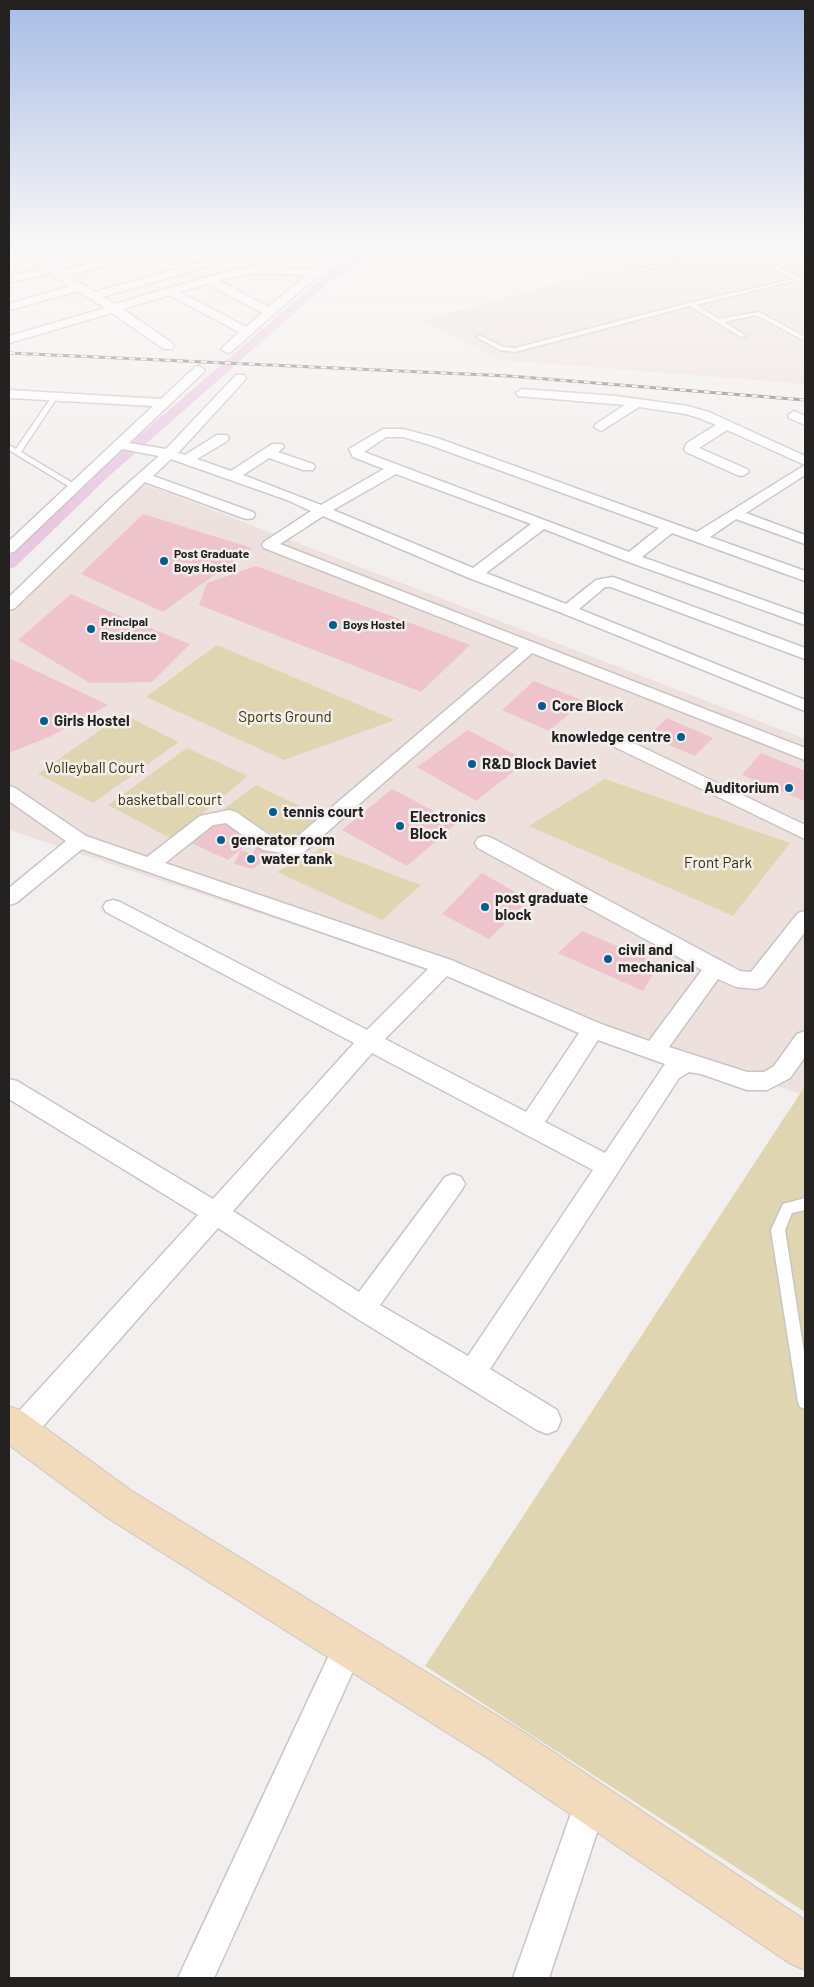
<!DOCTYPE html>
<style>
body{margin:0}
#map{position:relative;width:814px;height:1987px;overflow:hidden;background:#f3efee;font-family:Barlow,sans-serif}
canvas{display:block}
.frame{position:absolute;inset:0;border:10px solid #232221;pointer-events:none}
</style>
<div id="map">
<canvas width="814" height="1987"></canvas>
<div class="frame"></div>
</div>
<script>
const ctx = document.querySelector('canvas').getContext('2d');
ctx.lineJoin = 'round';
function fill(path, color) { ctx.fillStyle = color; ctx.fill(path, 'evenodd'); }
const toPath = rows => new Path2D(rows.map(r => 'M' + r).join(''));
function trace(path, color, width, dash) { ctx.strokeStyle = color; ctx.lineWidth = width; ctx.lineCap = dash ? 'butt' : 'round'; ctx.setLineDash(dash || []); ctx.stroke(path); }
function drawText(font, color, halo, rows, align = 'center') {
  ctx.font = font + ' Barlow,sans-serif'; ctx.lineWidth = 5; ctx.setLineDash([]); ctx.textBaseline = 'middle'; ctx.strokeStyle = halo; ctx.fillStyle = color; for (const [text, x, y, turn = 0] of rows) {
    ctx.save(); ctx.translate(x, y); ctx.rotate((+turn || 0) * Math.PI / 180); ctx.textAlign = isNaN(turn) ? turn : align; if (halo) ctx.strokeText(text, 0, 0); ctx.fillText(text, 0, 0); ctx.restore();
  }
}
const built = toPath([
 [688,246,769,246,805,265,805,384,500,360,421,321],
 [140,482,805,739,805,1086,800,1094,9,830,9,610]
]);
const green = toPath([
 [217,645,395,720,284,760,146,697],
 [123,714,179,742,93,803,38,774],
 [187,748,248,776,172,839,108,805],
 [605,779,790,843,733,916,529,826],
 [256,785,323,817,291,844,225,808],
 [322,848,421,885,382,920,277,872],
 [805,1086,805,1912,425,1666]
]);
const canal = toPath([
 [374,246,388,246,332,280,107,478,15,567,9,569,9,556,97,472,324,276,374,246]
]);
const building = toPath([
 [143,514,252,548,163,612,81,574],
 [256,566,470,645,421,692,199,605,207,583],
 [71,594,122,617,190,644,152,682,90,683,18,640],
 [9,658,108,705,49,737,9,753],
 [534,681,584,701,549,731,502,710],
 [667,718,713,738,695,756,648,736],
 [468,730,527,761,476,801,417,767],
 [761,753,805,771,805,801,742,775],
 [392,789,457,823,407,866,342,830],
 [215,818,254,839,228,860,189,842],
 [261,841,277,849,253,869,234,864,241,850,252,854],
 [482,873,529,900,489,939,442,914],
 [582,931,659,964,643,991,558,953]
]);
const lane = toPath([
 [724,246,740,246,802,279,696,305,719,319,759,312,805,337,805,341,756,315,724,322,746,336,741,337,690,306,515,352,500,350,476,337,481,336,503,347,515,348,689,303,794,279,733,247,638,272,635,270,724,246],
 [53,395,58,396,21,452,76,485,77,487,73,489,9,450,9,445,16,449,53,395],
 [805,1198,805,1210,792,1213,785,1230,805,1359,805,1409,800,1407,798,1402,771,1230,783,1204,805,1198]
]);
const street = toPath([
 [9,246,21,246,61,271,155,246,173,246,69,276,95,292,258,246,276,246,103,297,115,304,232,270,251,267,316,269,332,258,313,246,326,246,339,254,354,246,368,246,343,260,308,284,231,352,227,353,221,349,239,332,169,295,123,309,172,343,174,346,172,349,164,349,112,313,9,343,9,336,105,308,78,291,9,310,9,304,70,286,49,273,9,283,9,277,42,268,9,246],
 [251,273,307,275,268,307,219,280,251,273],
 [208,284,262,313,246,327,180,292,208,284],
 [199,366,205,370,203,373,129,443,166,449,236,375,244,375,246,378,244,381,178,453,185,455,217,435,227,435,229,438,227,441,197,459,231,471,272,444,282,444,284,447,278,452,313,464,315,467,313,470,303,470,269,458,243,475,321,505,384,469,353,457,349,449,383,429,403,429,437,438,697,532,805,465,727,430,699,448,747,469,749,472,742,476,737,475,686,452,684,449,687,443,716,425,699,418,686,414,639,407,601,431,594,427,596,424,625,405,518,396,516,393,522,389,616,396,688,406,709,412,805,456,805,475,746,513,805,535,805,544,736,519,710,537,805,571,805,581,672,533,642,557,805,615,805,625,626,561,544,529,486,573,566,604,596,580,613,577,805,648,805,659,611,587,605,587,579,609,805,700,805,711,562,613,469,578,323,516,280,544,805,748,805,760,532,653,303,853,296,855,263,850,226,823,213,825,165,863,451,960,601,1024,649,1041,702,970,478,848,475,843,478,838,485,836,492,838,740,971,751,972,798,913,805,911,805,932,763,987,756,989,736,987,718,979,669,1047,747,1072,764,1072,774,1066,797,1034,805,1031,805,1057,790,1078,767,1090,747,1090,701,1074,689,1072,679,1078,490,1369,557,1410,561,1420,557,1430,547,1434,537,1430,353,1316,218,1228,30,1441,20,1445,10,1441,9,1437,10,1421,198,1215,9,1099,9,1079,17,1081,213,1199,354,1043,106,912,103,907,106,902,113,900,120,902,367,1030,428,969,82,849,16,903,9,905,9,888,66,841,9,801,9,786,15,788,86,836,147,857,200,816,229,810,236,812,275,839,292,841,519,648,264,548,262,545,264,542,311,511,287,500,171,459,153,476,253,512,255,515,253,518,248,519,243,518,145,482,15,608,9,610,9,597,109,500,159,456,122,449,14,552,9,553,9,541,153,406,9,398,9,390,161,399,195,367,199,366],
 [386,437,403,437,427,444,659,528,629,552,364,452,386,437],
 [396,474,531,524,473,568,333,510,396,474],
 [447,976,579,1033,526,1112,385,1039,447,976],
 [598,1040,665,1064,605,1153,545,1122,598,1040],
 [372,1053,593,1170,468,1356,380,1305,461,1191,465,1184,461,1177,453,1174,445,1177,359,1292,233,1211,372,1053],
 [794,411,805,416,805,425,789,418,788,415,794,411],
 [621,737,805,825,805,839,615,747,612,743,615,739,621,737],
 [349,1632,360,1636,364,1647,214,1978,178,1978,338,1636,349,1632],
 [591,1786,603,1790,607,1802,549,1978,513,1978,575,1802,579,1790,591,1786]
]);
const secondary = toPath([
 [9,1406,22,1411,132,1491,522,1731,805,1920,805,1970,789,1963,492,1761,106,1517,9,1445,9,1406]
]);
const rail = toPath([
 [9,353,509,376,805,400]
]);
const markers = [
 [164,561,5,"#015f8f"],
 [333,625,5,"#015f8f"],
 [91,629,5,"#015f8f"],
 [542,706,5,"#015f8f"],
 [44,721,5,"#015f8f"],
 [681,737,5,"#015f8f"],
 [472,764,5,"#015f8f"],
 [789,788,5,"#015f8f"],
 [273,812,5,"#015f8f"],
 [400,826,5,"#015f8f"],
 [221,840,5,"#015f8f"],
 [251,859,5,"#015f8f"],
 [485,907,5,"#015f8f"],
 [608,959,5,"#015f8f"]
];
const farPoinames = [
 ["Post Graduate",174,554],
 ["Boys Hostel",174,568],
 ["Principal",101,622],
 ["Residence",101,636],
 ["Boys Hostel",343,625]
];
const poiNames = [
 ["Core Block",552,706],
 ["Girls Hostel",54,721],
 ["knowledge centre",671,737,"right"],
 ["R&D Block Daviet",482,764],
 ["Auditorium",779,788,"right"],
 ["tennis court",283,812],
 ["Electronics",410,817],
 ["Block",410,834],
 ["generator room",231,840],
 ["water tank",261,859],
 ["post graduate",495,898],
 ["block",495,915],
 ["civil and",618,950],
 ["mechanical",618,967]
];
const parkNames = [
 ["Sports Ground",285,717],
 ["Volleyball Court",95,768],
 ["basketball court",170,800],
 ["Front Park",718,863]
];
fill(built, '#ede0dd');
fill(green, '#dfd6b1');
fill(canal, '#e9c7e2');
fill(building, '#efc3cc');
trace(lane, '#c9c5c4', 3);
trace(street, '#c9c5c4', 3);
trace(secondary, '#c9c5c4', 2);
fill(lane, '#fff');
fill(street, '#fff');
fill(secondary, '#f2dabd');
trace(rail, '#72706f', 3);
trace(rail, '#f3efee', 2, [6]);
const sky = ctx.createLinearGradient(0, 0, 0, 525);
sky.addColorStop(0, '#a8bce6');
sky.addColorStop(0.47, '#faf8f7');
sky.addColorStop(1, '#faf8f700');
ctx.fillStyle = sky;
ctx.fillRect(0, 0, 814, 525);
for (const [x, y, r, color] of markers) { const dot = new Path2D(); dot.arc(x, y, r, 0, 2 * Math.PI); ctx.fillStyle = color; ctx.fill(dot); trace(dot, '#f3efee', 2); }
drawText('bold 12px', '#232221', '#f3efee', farPoinames, 'left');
drawText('bold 15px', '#232221', '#f3efee', poiNames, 'left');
drawText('15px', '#3c3100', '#f3efee', parkNames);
</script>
